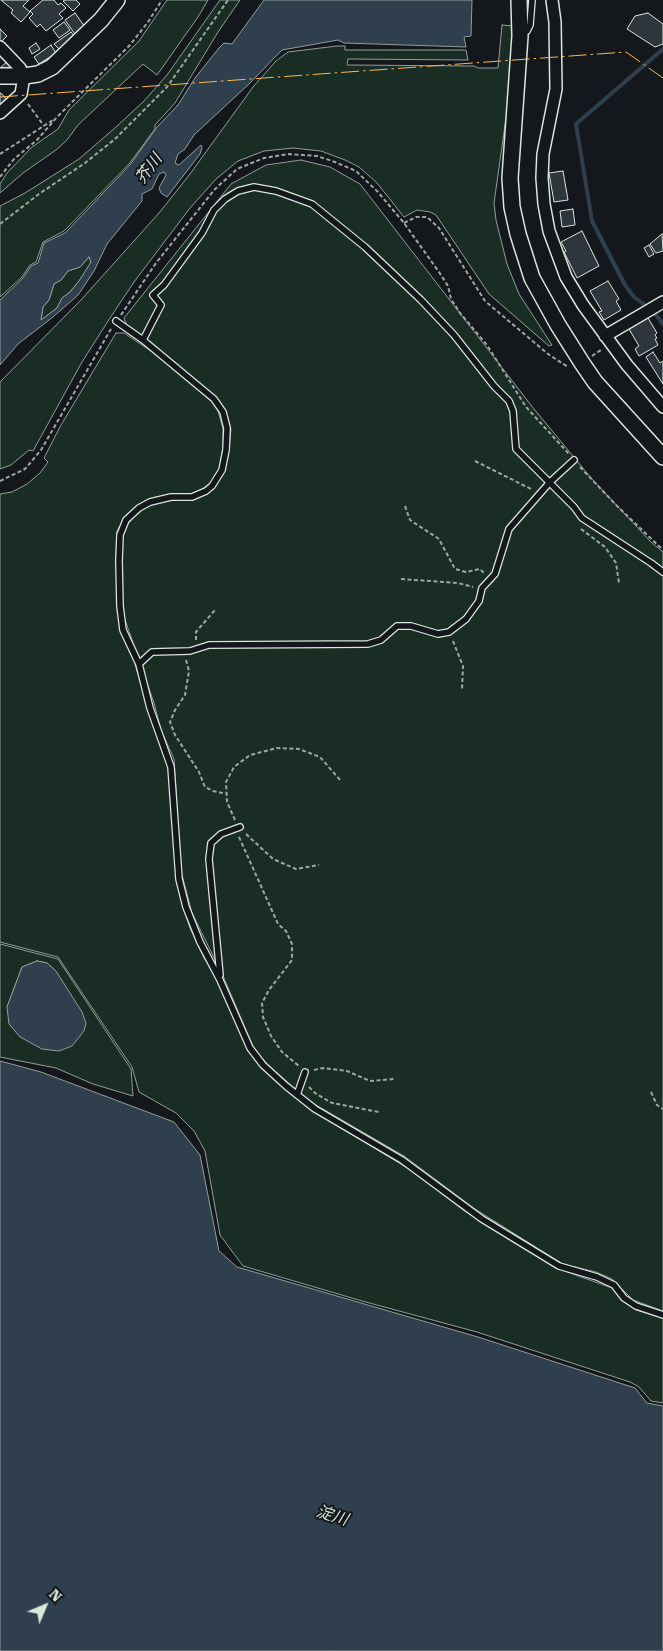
<!DOCTYPE html>
<meta charset="utf-8">
<style>
body{margin:0}
#map{position:relative;width:663px;height:1651px;overflow:hidden;background:#14181c;font-family:"Roboto Serif",serif}
canvas{display:block}
.north{position:absolute;left:20px;top:1581px;width:50px;height:50px;-webkit-text-stroke:4px #14181c;paint-order:stroke;rotate:45deg;font-size:14px;font-weight:700;line-height:20px;text-align:center;color:#d8e6dc}
.north::after{content:'';display:block;margin:auto;width:18px;height:22px;background:#d8e6dc;clip-path:polygon(50% 0,100% 100%,50% 72%,0 100%)}
</style>
<div id="map">
<canvas width="663" height="1651"></canvas>
<div class="north">N</div>
</div>
<script>
const ctx = document.querySelector('canvas').getContext('2d');
ctx.lineJoin = 'round';
function fill(path, color) { ctx.fillStyle = color; ctx.fill(path, 'evenodd'); }
const toPath = rows => new Path2D(rows.map(r => 'M' + r).join(''));
function trace(path, color, width, dash) { ctx.strokeStyle = color; ctx.lineWidth = width; ctx.lineCap = dash ? 'butt' : 'round'; ctx.setLineDash(dash || []); ctx.stroke(path); }
function drawText(font, color, halo, rows, align = 'center') {
  ctx.font = font + ' "Roboto Serif","Noto Sans JP",serif'; ctx.lineWidth = 4; ctx.setLineDash([]); ctx.textBaseline = 'middle'; ctx.strokeStyle = halo; ctx.fillStyle = color; for (const [text, x, y, turn = 0] of rows) {
    ctx.save(); ctx.translate(x, y); ctx.rotate((+turn || 0) * Math.PI / 180); ctx.textAlign = isNaN(turn) ? turn : align; if (halo) ctx.strokeText(text, 0, 0); ctx.fillText(text, 0, 0); ctx.restore();
  }
}
const green = toPath([
 [167,0,208,0,198,17,157,75,143,64,78,125,67,140,56,150,23,173,0,193,0,184,7,173,32,147,58,129,69,110,139,41,167,0],
 [220,0,240,0,218,32,175,103,155,125,155,129,129,164,64,231,43,242,36,262,30,265,22,277,0,297,0,206,25,193,79,159,116,127,144,101,167,75,220,0],
 [502,25,513,26,509,97,494,203,496,220,507,264,519,294,552,345,549,346,489,294,436,215,430,212,417,210,404,217,377,183,359,167,345,160,321,151,293,148,264,151,238,161,216,179,190,208,134,282,110,318,82,362,33,451,29,450,11,465,0,469,0,382,81,300,159,213,190,174,253,87,276,61,288,52,337,46,345,46,345,50,466,50,468,60,348,59,347,65,474,66,478,68,498,68,502,25],
 [301,160,330,167,360,184,534,409,592,479,651,542,663,552,663,1311,633,1300,612,1279,596,1272,563,1264,550,1256,475,1209,404,1156,309,1101,268,1065,254,1049,224,978,192,913,181,871,174,759,161,730,154,703,123,614,121,550,123,536,127,525,140,510,149,505,165,501,192,499,204,495,213,489,220,479,224,468,229,449,231,429,226,413,216,397,167,356,127,326,124,318,231,184,266,165,301,160],
 [89,257,91,262,88,269,79,281,70,292,62,298,57,308,41,320,43,307,49,300,54,284,61,280,68,271,80,267,89,257],
 [116,333,124,333,160,357,189,381,213,403,218,411,223,429,223,447,219,471,210,483,197,493,156,497,141,504,126,515,117,531,116,555,118,610,123,634,134,661,154,727,168,766,172,795,176,873,181,900,190,928,204,958,219,982,254,1059,273,1079,296,1098,318,1114,414,1172,463,1210,559,1269,612,1288,621,1300,636,1310,663,1318,663,1403,651,1401,639,1387,630,1382,477,1332,362,1301,243,1266,220,1235,205,1151,194,1131,176,1113,139,1092,132,1067,58,957,0,942,0,494,12,492,27,484,40,473,48,462,44,458,61,425,116,333],
 [0,944,58,959,131,1069,133,1096,93,1084,56,1068,0,1057,0,944],
 [37,961,47,963,56,971,7,1007,22,967,37,961]
]);
const water = toPath([
 [264,0,472,0,471,36,464,37,466,47,344,43,338,40,282,50,250,83,194,135,185,149,178,154,175,163,179,165,201,145,202,148,200,154,167,197,161,193,159,188,166,175,164,172,159,174,152,189,142,194,142,201,107,244,94,271,78,295,53,317,18,344,0,365,0,300,23,278,31,266,38,263,44,243,65,233,130,165,157,127,178,105,195,78,219,48,224,43,232,44,264,0],
 [89,257,91,262,79,281,70,292,62,298,57,308,41,320,43,307,49,300,54,284,61,280,68,271,80,267,89,257],
 [37,961,47,963,56,971,82,1012,86,1023,84,1031,72,1046,59,1051,42,1049,20,1037,9,1024,7,1007,22,967,37,961],
 [0,1061,41,1072,174,1122,200,1155,219,1251,237,1267,478,1337,635,1388,647,1403,663,1406,663,1651,0,1651,0,1061]
]);
const stream = toPath([
 [663,49,576,124,592,221,625,285,634,297,654,312,663,324]
]);
const building = toPath([
 [1,0,29,0,23,6,30,12,21,22,11,13,13,10,1,0],
 [43,0,54,0,58,5,61,3,66,8,59,14,63,18,46,31,40,24,37,27,29,18,33,14,30,11,43,0],
 [65,0,76,0,80,4,73,11,63,1,65,0],
 [75,13,87,30,77,37,65,20,75,13],
 [648,13,663,24,663,44,655,47,627,29,635,16,648,13],
 [64,22,70,30,59,38,53,30,64,22],
 [0,29,7,36,0,43,0,29],
 [71,32,75,37,59,49,54,44,71,32],
 [36,43,40,49,32,54,29,48,36,43],
 [51,45,56,53,39,64,34,57,51,45],
 [8,61,13,66,6,72,1,67,8,61],
 [0,93,2,94,8,102,0,106,0,93],
 [563,171,568,200,554,202,549,173,563,171],
 [573,209,575,225,562,227,560,211,573,209],
 [582,231,599,266,577,278,564,252,566,251,561,242,582,231],
 [662,234,663,251,656,253,650,244,662,234],
 [649,245,654,254,649,257,644,248,649,245],
 [608,281,619,299,616,301,621,310,604,320,599,312,602,311,590,291,608,281],
 [648,318,657,333,655,335,657,338,655,339,658,345,639,356,635,349,639,346,629,329,648,318],
 [653,352,660,363,663,361,663,384,646,357,653,352]
]);
const path = toPath([
 [28,104,44,126],
 [0,154,53,120],
 [0,177,14,159,37,140,57,117,130,45,148,22,162,0],
 [404,223,416,217,427,217,439,228,485,301,548,354,568,367],
 [0,224,39,194,85,163,115,139,167,87,228,0],
 [121,315,156,263,215,189,237,169,264,158,289,154,317,156,335,162,356,171,378,192,404,223,439,272,448,286,451,299,460,313,487,345,526,407,569,454],
 [592,356,601,350],
 [475,461,531,489],
 [580,467,619,508,663,550],
 [0,481,25,469,41,450,111,329],
 [405,506,410,520,439,539,455,569,466,572,480,569,485,574],
 [581,529,605,547,616,563,619,583],
 [401,579,458,583,473,587],
 [196,640,196,632,215,610],
 [453,641,463,666,462,689],
 [186,660,189,671,185,695,175,710,170,722,175,735,199,772,205,787,213,791,227,794],
 [235,820,227,802,226,782,234,767,250,755,277,748,299,749,320,757,341,781],
 [246,834,273,859,296,869,319,865],
 [239,837,278,924,286,931,292,944,292,960,269,990,262,1003,263,1017,271,1036,282,1052,299,1066],
 [314,1070,323,1068,347,1071,370,1081,394,1079],
 [309,1087,315,1093,332,1103,379,1112],
 [651,1092,657,1105,663,1109]
]);
const lane = toPath([
 [522,34,527,31,530,25,532,0],
 [116,321,143,340],
 [663,572,651,563,582,518,574,507,516,449,513,411,509,401,494,386,454,335,421,300,365,247,312,204,276,191,254,187,238,191,225,199,214,210,202,233,164,285,153,295,161,305,143,340,214,399,223,412,227,428,226,450,222,470,212,486,206,491,192,497,171,497,150,502,139,508,126,520,120,535,119,561,120,606,123,630,139,664,150,708,171,767,179,879,186,907,200,942,220,980,250,1048,263,1065,286,1086,315,1109,402,1160,482,1219,559,1266,597,1277,614,1285,624,1298,636,1306,663,1315],
 [139,664,152,652,190,651,209,645,368,644,381,640,397,626,411,626,438,634,449,632,466,619,479,601,482,588,495,574,509,529,550,482,574,460],
 [220,975,209,859,211,843,221,834,240,827],
 [297,1095,305,1072]
]);
const street = toPath([
 [552,0,555,22,556,89,543,154,542,178,544,204,549,231,566,277,583,305,627,365,663,407],
 [0,47,20,68,24,76,21,94,0,113],
 [605,336,663,302]
]);
const secondary = toPath([
 [519,0,520,36,510,178,512,207,518,234,532,278,558,325,582,363,595,382,663,457],
 [0,76,24,76,38,74,52,67,101,20,117,0]
]);
const power = toPath([
 [0,97,626,52,663,78]
]);
const waterNames = [
 ["芥川",149,169,-53],
 ["淀川",332,1516,17]
];
fill(green, '#1a2d24');
trace(green, '#939e99', 1);
fill(water, '#2f3f4d');
trace(water, '#939e99', 1);
trace(stream, '#2f3f4d', 4);
fill(building, '#2c363c');
trace(building, '#d8e6dc', 1);
trace(lane, '#d8e6dc', 8);
trace(street, '#d8e6dc', 14);
trace(secondary, '#d8e6dc', 18);
trace(path, '#9da8a2', 2, [4, 2.5]);
trace(lane, '#14181c', 5.5);
trace(street, '#14181c', 11);
trace(secondary, '#14181c', 15);
trace(power, '#ffb74d', 1, [18, 4, 2.5, 4]);
drawText('italic 16px', '#d8e6dc', '#14181c', waterNames);
</script>
